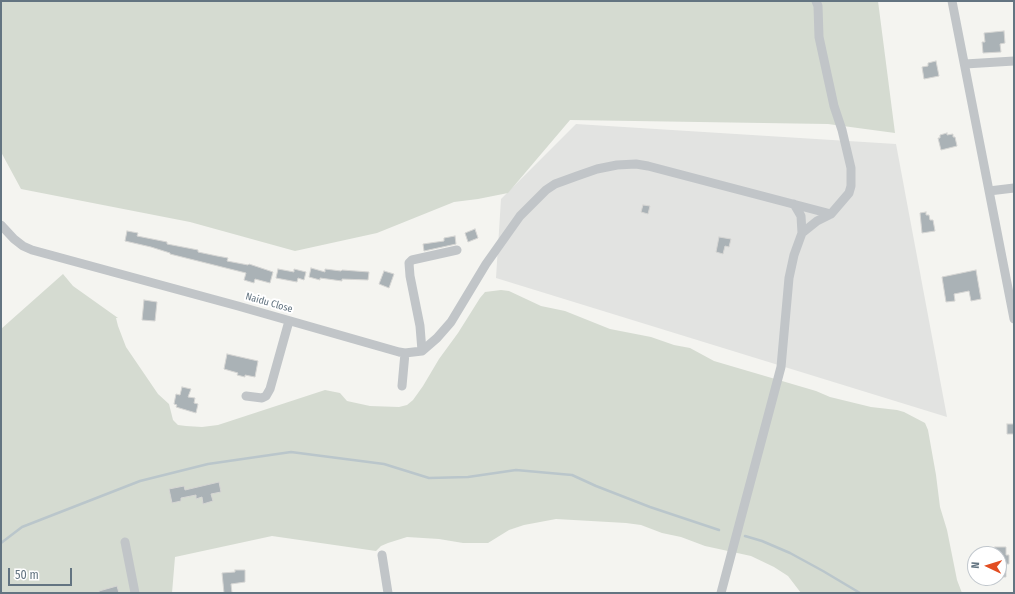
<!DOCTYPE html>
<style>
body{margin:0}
#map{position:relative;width:1015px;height:594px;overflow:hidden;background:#f4f4f0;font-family:"Fira Sans Condensed",sans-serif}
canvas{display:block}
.frame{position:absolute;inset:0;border:2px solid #637481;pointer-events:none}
.north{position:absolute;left:967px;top:546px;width:40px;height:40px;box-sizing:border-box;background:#fff;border:1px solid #c1c7cd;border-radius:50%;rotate:274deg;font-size:11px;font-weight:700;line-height:16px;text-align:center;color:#637481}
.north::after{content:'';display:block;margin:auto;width:14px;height:18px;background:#e24e22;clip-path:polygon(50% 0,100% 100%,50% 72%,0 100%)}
.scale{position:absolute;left:8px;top:568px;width:64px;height:18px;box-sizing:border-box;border:2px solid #637481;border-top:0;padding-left:5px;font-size:12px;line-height:14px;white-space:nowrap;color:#637481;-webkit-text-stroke:3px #fff;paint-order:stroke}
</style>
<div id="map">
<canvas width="1015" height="594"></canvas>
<div class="frame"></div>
<div class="north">N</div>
<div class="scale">50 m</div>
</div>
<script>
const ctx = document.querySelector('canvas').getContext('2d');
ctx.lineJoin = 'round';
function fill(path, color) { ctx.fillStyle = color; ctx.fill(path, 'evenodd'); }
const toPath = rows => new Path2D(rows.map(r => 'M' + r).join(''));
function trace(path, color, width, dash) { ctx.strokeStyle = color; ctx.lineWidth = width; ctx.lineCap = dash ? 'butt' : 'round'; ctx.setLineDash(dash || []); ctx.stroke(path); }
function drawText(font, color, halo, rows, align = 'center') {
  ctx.font = font + ' "Fira Sans Condensed",sans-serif'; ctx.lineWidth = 4; ctx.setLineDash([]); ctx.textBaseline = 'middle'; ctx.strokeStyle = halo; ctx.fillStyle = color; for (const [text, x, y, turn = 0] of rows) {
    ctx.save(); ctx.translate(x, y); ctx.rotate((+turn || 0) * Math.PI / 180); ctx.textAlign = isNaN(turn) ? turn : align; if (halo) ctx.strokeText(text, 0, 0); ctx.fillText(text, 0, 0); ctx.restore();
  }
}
const built = toPath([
 [576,124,896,144,947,417,496,278,501,199]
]);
const green = toPath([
 [1,1,878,1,895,133,828,124,570,120,508,193,478,199,454,202,377,233,295,251,190,222,21,189,1,152],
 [63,274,73,286,118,318,116,318,118,326,126,347,158,394,169,404,173,420,178,425,186,426,202,427,218,425,325,390,340,393,347,401,370,406,399,407,407,405,413,400,423,386,439,359,458,333,480,298,485,292,501,290,509,291,541,306,565,311,610,329,651,337,674,345,690,348,714,361,816,391,830,397,871,407,897,410,904,412,925,423,928,430,936,475,940,507,947,530,957,580,962,593,801,593,788,576,774,567,751,556,705,546,681,537,662,533,641,525,626,523,556,519,524,525,509,530,488,543,463,543,439,539,407,537,388,543,381,546,376,551,272,536,175,557,172,593,1,593,1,329]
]);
const stream = toPath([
 [745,536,762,541,790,553,823,571,860,593],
 [1,543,22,527,140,481,208,464,291,452,384,464,429,478,468,477,516,470,572,475,596,486,650,507,719,530]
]);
const building = toPath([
 [1004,31,1005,43,1000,44,1001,52,983,53,982,42,985,42,984,33,1004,31],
 [936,61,939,76,924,79,922,67,928,66,928,63,936,61],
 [947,133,947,135,953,134,953,137,955,137,957,146,941,150,938,138,940,138,940,135,947,133],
 [643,205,650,206,648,214,641,212,643,205],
 [926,212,926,215,929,215,930,220,933,220,935,231,922,233,920,213,926,212],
 [475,229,478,238,468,242,465,233,475,229],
 [127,231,138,233,137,236,167,242,167,244,198,250,198,252,217,256,228,258,227,261,248,265,249,264,273,272,270,283,255,279,254,283,244,280,246,273,170,254,170,253,151,247,125,241,127,231],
 [455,236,456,244,424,251,423,244,444,241,444,238,455,236],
 [719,237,731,239,729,247,725,246,723,254,716,252,719,237],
 [311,268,325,272,325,269,341,271,342,270,369,272,368,280,342,279,342,281,320,278,320,280,309,277,311,268],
 [278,269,294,272,294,269,306,272,304,280,298,278,297,282,276,278,278,269],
 [976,270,981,299,971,301,969,291,954,294,955,301,946,302,942,277,976,270],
 [384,271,394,274,389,288,379,284,384,271],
 [144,300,157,302,155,321,142,320,144,300],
 [227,354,258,361,255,377,245,375,245,377,237,375,238,373,224,369,227,354],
 [182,387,191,389,188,397,195,398,194,403,198,404,196,413,176,407,177,405,174,404,176,394,180,395,182,387],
 [1007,424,1014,424,1014,434,1007,434,1007,424],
 [219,482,221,492,211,494,213,501,203,504,202,497,196,499,196,495,181,498,181,501,172,503,169,489,184,486,185,490,219,482],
 [995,547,1006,547,1006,555,1009,555,1009,564,1006,564,1006,577,999,577,999,554,994,554,995,547],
 [235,570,245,570,245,582,231,584,232,593,224,593,222,573,235,572,235,570],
 [117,586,119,593,99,593,99,591,117,586]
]);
const minor = toPath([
 [952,1,1014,319],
 [965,64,1014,61],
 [989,191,1014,188],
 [1,225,14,239,23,246,32,250,238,306,399,352,405,353,422,351,437,338,451,322,486,264,520,216,546,190,555,184,577,176,597,169,617,165,636,164,648,166,831,214,849,193,851,186,851,168,842,130,834,106,819,37,818,6,816,1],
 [802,233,817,221,831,214],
 [422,351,420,326,410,276,409,263,412,260,457,250],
 [402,386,405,353],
 [246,396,262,398,266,396,270,389,289,321],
 [125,542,135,593],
 [382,555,388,593],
 [721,593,781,367,789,278,794,255,802,233,801,216,794,204]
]);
const streetNames = [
 ["Naidu Close",269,303,16]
];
fill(built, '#e2e3e1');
fill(green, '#d5dbd1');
trace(stream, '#bac6cb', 2.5);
fill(building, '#aab2b6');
trace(building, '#d5d5d3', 1);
trace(minor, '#c1c5c8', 9);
drawText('10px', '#637481', '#fff', streetNames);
</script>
